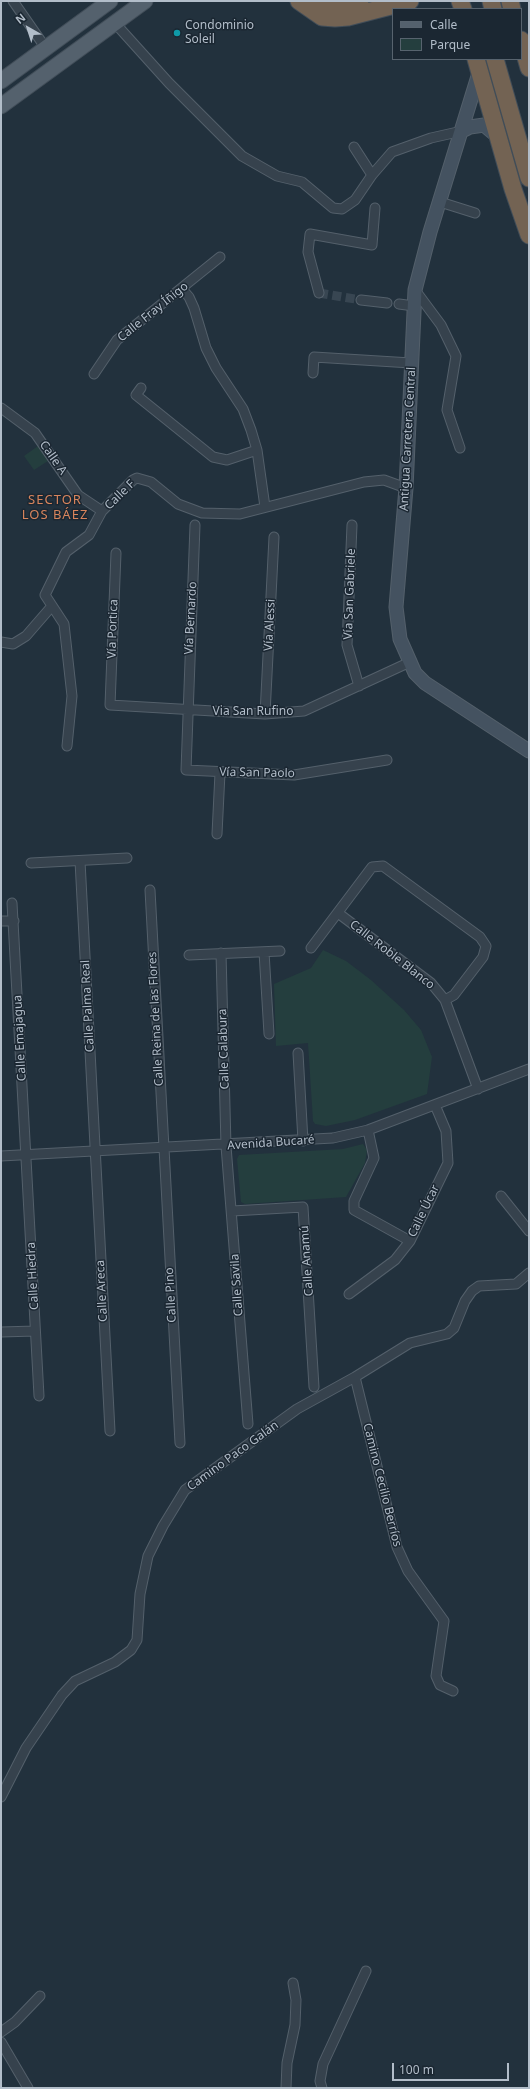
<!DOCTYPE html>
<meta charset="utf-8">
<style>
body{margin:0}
#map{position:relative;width:530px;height:2089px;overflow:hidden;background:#22313d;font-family:"Noto Sans",sans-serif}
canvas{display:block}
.frame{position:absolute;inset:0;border:2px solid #b2bdc9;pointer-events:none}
.legend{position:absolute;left:392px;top:8px;width:130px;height:52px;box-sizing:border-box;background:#1b2732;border:1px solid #57636e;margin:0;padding:5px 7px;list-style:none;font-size:12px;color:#b2bdc9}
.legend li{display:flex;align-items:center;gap:8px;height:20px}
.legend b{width:20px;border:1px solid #57636e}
.north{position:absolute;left:8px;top:8px;width:40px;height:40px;-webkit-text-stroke:3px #1b2732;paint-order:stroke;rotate:321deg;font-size:11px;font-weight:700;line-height:16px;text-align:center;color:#b2bdc9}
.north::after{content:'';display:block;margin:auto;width:14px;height:18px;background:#b2bdc9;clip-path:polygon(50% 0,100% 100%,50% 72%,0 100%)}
.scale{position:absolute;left:392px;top:2063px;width:117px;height:18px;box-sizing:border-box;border:2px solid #b2bdc9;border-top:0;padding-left:5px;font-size:12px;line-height:14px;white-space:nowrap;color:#b2bdc9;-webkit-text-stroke:3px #1b2732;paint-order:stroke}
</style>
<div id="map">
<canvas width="530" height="2089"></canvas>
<div class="frame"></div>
<ul class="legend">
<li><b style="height:5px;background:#54616d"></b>Calle</li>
<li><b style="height:11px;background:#243e3e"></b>Parque</li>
</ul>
<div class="north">N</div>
<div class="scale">100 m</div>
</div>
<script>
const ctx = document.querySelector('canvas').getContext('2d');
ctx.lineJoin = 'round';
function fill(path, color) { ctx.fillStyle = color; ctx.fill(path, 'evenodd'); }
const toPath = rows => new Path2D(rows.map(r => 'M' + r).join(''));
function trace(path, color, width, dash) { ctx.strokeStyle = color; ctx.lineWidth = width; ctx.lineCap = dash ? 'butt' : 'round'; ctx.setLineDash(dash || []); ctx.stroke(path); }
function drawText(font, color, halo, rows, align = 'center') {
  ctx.font = font + ' "Noto Sans",sans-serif'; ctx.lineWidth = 3; ctx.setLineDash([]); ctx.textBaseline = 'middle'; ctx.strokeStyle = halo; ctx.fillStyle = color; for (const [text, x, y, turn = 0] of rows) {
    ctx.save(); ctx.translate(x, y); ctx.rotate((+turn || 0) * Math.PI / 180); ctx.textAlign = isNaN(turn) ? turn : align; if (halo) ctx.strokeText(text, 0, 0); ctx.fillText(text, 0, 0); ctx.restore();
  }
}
const green = toPath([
 [38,446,48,461,34,470,24,456],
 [323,950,346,961,371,980,404,1010,421,1030,432,1057,427,1094,355,1120,326,1126,315,1124,313,1121,308,1043,276,1046,274,984,311,968],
 [363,1144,367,1150,365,1163,346,1197,245,1204,241,1202,237,1159,239,1155,343,1149]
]);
const streetTunnel = toPath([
 [319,293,361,300]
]);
const street = toPath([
 [13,1,45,47],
 [114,22,169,83,242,156,277,176,302,182,333,208,342,209,355,200,372,175,392,152,431,138,462,131],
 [354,147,372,175],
 [440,202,475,213],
 [182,289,189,297,194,308,206,348,216,368,243,409,251,430,257,450,265,507],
 [415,290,441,325,456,356,447,410,460,448],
 [319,293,308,252,310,234,372,245,375,208],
 [361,300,387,303],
 [399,304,414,306],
 [313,373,314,357,411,363],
 [94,374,117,340,220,257],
 [141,388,136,395,213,457,227,460,257,450],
 [1,408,35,433,78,495,102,511],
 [195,525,186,770,294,775,387,760],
 [352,525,347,645,359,686],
 [116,553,110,705,265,714,304,711,410,662],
 [1,642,13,644,26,636,52,606],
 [265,714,274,537],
 [67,746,72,696,64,624,45,595,66,552,89,535,102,511,133,480,137,478,151,482,178,504,202,513,240,514,364,482,384,480,406,488],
 [217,834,220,773],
 [80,861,110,1431],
 [31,863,127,858],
 [150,890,180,1443],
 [12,903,39,1396],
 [338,913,431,983,445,1000,478,1089],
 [1,921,14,921],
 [311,948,372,867,383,866,480,937,486,946,483,957,454,995,445,1000],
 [264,952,269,1034],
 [221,953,226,1146,248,1424],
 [189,955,280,951],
 [298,1053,303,1141],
 [368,1130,374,1158,354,1201,354,1210,410,1241],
 [1,1156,333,1138,368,1130,529,1069],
 [501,1196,529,1231],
 [232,1211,303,1207,314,1387],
 [349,1294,395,1260,410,1241,448,1163,446,1131,435,1105],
 [1,1332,35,1331],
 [355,1377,397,1547,408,1571,444,1621,436,1676,440,1685,453,1691],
 [1,1797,26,1748,62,1695,75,1681,115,1662,131,1650,137,1640,140,1594,148,1556,163,1526,185,1490,297,1409,355,1377,410,1343,447,1334,454,1328,465,1301,472,1291,479,1286,516,1284,529,1273],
 [1,2032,15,2022,40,1996],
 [1,2042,28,2088],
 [286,2088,287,2063,295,2025,296,2000,293,1983],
 [322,2088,320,2081,323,2064,366,1971]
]);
const secondary = toPath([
 [479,73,430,232,415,290,406,488,396,607,400,639,415,673,425,683,529,751],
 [462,131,470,127,484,125,497,136]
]);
const primary = toPath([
 [1,81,110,1],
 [1,106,145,1]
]);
const highway = toPath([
 [299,1,322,17,335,18,348,17,410,1],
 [460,1,463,9],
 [491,1,493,9],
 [510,1,512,9],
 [315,2,333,7,360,1],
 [521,40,529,68],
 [476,59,513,189,529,235],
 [495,59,529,178]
]);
const markers = [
 [177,33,4,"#0f9aa8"]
];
const poiNames = [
 ["Condominio",185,26],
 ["Soleil",185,40]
];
const streetNames = [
 ["Calle Fray Íñigo",153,312,-39],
 ["Antigua Carretera Central",408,439,-87],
 ["Calle A",53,458,55],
 ["Calle F",120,495,-44],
 ["Vía San Gabriele",350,594,-88],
 ["Vía Bernardo",191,618,-87],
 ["Vía Alessi",270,625,-87],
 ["Vía Portica",113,629,-88],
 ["Via San Rufino",253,712],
 ["Vía San Paolo",257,773,1],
 ["Calle Roble Blanco",392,955,38],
 ["Calle Palma Real",88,1006,-93],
 ["Calle Reina de las Flores",156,1019,-93],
 ["Calle Emajagua",20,1038,-93],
 ["Calle Calabura",224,1049,-92],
 ["Avenida Bucaré",271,1143,-4],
 ["Calle Úcar",424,1211,-64],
 ["Calle Anamú",307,1261,-94],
 ["Calle Hiedra",33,1276,-93],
 ["Calle Savila",237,1285,-94],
 ["Calle Areca",102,1291,-93],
 ["Calle Pino",171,1295,-93],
 ["Camino Paco Galán",233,1456,-36],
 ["Camino Cecilio Berríos",382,1485,76]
];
const neighbourhoodNames = [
 ["SECTOR",55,500],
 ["LOS BÁEZ",55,515]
];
fill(green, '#243e3e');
trace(streetTunnel, '#384652', 9, [9, 4.5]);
trace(street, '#54606b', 11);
trace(secondary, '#54606b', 15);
trace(primary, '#424e59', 17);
trace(highway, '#414d58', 19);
trace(street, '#36424d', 9);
trace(secondary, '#445260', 13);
trace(primary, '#54616d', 15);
trace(highway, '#736353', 17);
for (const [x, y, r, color] of markers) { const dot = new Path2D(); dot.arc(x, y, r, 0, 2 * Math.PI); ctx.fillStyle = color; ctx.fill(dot); trace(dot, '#1b2732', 1.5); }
drawText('12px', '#b2bdc9', '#1b2732', poiNames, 'left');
drawText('12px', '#b2bdc9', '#1b2732', streetNames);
ctx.letterSpacing = '1px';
drawText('13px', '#d8855d', '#1b2732', neighbourhoodNames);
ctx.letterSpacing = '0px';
</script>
